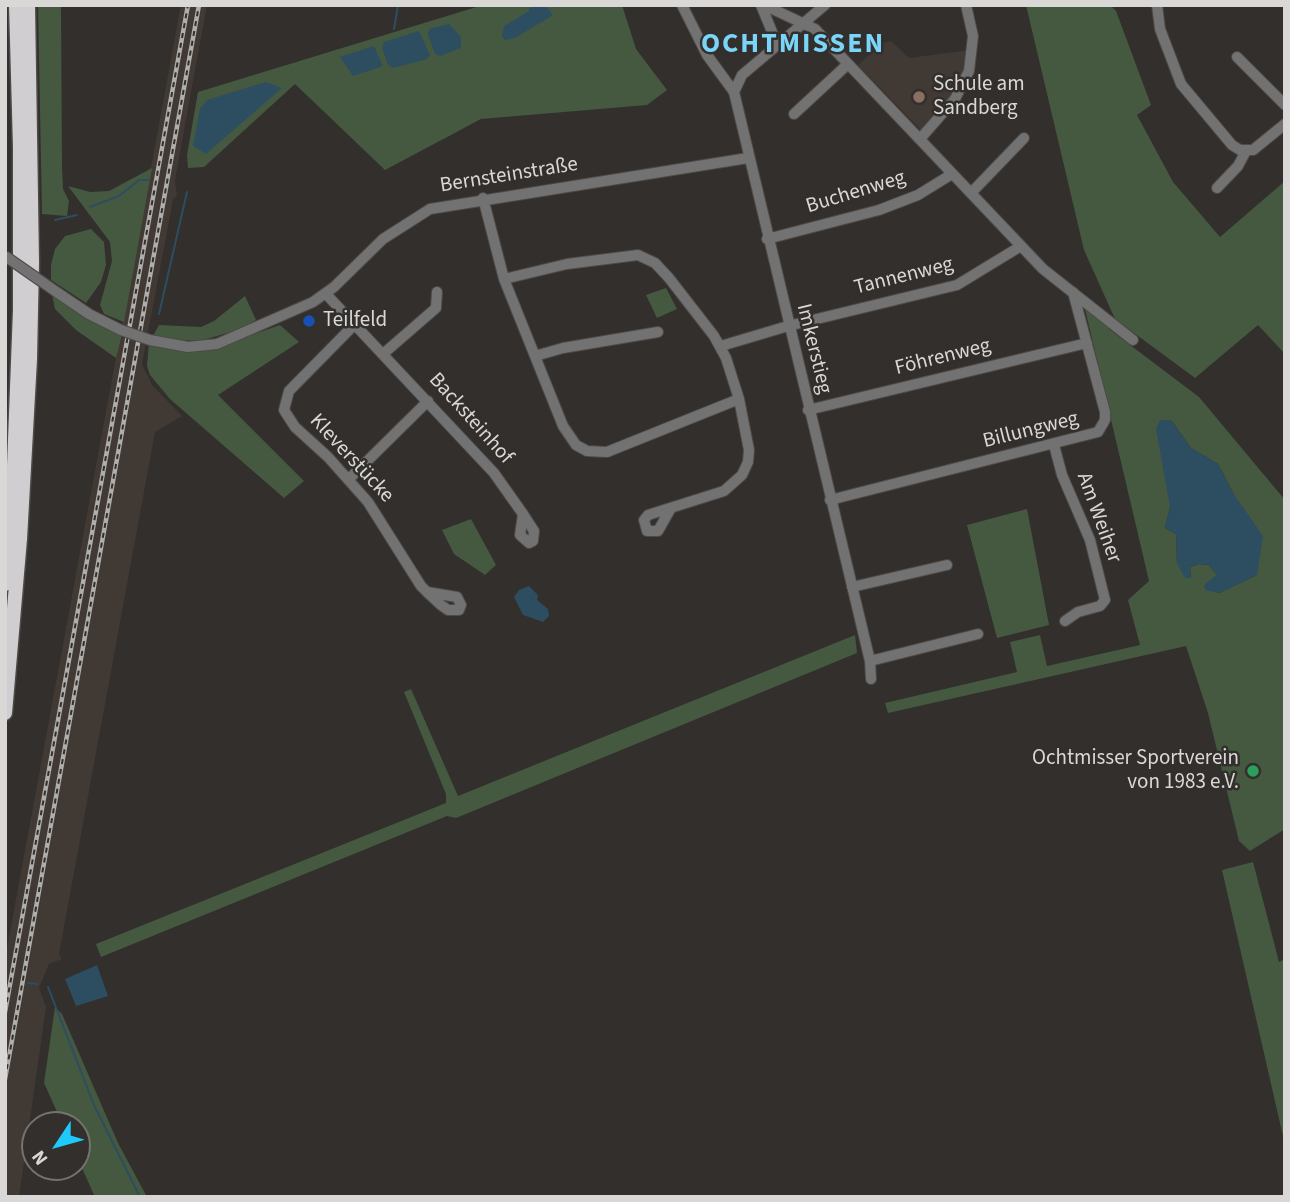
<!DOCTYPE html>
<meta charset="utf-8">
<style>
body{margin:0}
#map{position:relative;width:1290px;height:1202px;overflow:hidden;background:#322f2c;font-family:"Source Sans 3",sans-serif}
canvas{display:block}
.frame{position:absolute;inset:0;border:7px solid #dad8d6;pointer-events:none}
.north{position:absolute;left:21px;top:1111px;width:70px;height:70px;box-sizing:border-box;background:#322f2c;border:2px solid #757370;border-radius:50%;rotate:234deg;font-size:19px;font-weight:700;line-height:28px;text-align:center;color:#dad8d6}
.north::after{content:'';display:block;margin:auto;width:24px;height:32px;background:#20c9fd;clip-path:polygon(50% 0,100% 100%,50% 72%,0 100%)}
</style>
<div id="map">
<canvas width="1290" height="1202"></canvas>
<div class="frame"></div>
<div class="north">N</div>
</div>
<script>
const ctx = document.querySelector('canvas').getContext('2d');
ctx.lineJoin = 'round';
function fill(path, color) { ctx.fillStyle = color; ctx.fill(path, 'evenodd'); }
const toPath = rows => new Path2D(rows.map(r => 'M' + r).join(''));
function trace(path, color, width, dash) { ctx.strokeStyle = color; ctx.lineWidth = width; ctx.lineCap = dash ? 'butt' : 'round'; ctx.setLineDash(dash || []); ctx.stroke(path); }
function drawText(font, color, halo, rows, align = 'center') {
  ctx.font = font + ' "Source Sans 3",sans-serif'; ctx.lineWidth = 5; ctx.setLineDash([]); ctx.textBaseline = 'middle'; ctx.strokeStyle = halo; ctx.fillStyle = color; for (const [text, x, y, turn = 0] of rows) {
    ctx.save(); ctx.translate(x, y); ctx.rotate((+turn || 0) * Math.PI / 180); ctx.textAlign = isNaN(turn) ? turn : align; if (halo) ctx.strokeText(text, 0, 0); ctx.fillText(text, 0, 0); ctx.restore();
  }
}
const built = toPath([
 [181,5,207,5,175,180,177,195,173,200,142,364,152,385,182,416,155,432,59,954,62,959,49,964,39,988,46,1007,19,1197,5,1197,5,959],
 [891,41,909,58,970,50,960,83,923,132,858,65,882,43]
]);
const green = toPath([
 [38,5,61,5,62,167,63,189,69,201,67,216,42,214],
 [483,5,622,5,636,49,667,90,647,105,481,119,385,170,295,84,204,167,188,168,187,155,198,92],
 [1026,5,1110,5,1116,11,1151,105,1137,115,1173,182,1220,237,1285,181,1285,354,1258,325,1195,378,1115,319,1084,250],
 [152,168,124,322,104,314,100,305,112,261,110,242,68,186,90,192,109,191],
 [91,229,104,242,106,265,101,282,86,303,51,280,51,265,55,249,65,236],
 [666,288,677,309,657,318,646,295],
 [1081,292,1104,319,1109,329,1199,397,1285,500,1285,829,1250,851,1239,841,1208,713,1186,646,888,713,885,703,1017,672,1010,642,1040,635,1047,666,1140,645,1128,600,1149,581],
 [1171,420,1191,448,1218,464,1233,493,1257,575,1219,593,1204,587,1217,575,1209,565,1199,564,1190,567,1191,578,1177,563,1176,534,1165,528,1170,507],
 [52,294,85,317,122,334,116,358,76,330,55,309],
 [245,296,256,320,241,329,200,341,173,340,153,336,159,325,201,327,214,321],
 [280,325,299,342,218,395,304,481,284,498,170,399,150,375,147,366,149,343,179,350,245,337],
 [1027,509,1049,625,997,638,967,525],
 [471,519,496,565,485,575,454,554,442,530],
 [855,635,857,653,456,818,447,816,101,957,96,944,446,803,446,794,404,692,411,689,458,796],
 [1253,862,1279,962,1285,959,1285,1145,1222,870],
 [55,1007,62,1014,118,1143,147,1197,95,1197,77,1157,77,1125,63,1125,44,1083]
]);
const water = toPath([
 [530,5,545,5,553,15,515,38,505,40,502,37,504,26,529,11],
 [449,24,461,37,461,48,440,56,435,54,428,35,429,29],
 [419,31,430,55,427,59,393,68,388,65,382,48,384,42],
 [374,46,383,66,353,76,340,57],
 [266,82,282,88,206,154,193,146,200,109,207,100],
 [1160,420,1171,420,1191,448,1218,464,1233,493,1263,536,1257,575,1219,593,1205,590,1205,584,1217,575,1209,565,1199,564,1190,567,1191,578,1185,578,1177,563,1176,534,1165,528,1170,507,1156,429],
 [529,586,538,595,537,600,548,609,549,616,543,622,523,615,514,597,519,590],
 [97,965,108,996,76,1006,65,979]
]);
const stream = toPath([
 [394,29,398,5],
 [90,207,119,196,139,180,148,180],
 [55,220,77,215],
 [159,314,187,192],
 [28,983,37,984],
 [48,987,94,1105,140,1197]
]);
const minor = toPath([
 [682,5,707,55,734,92],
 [761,5,777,44],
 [764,5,815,29,1043,269,1133,340],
 [825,5,742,75,734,92,870,661,871,679],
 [1157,5,1160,29,1181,84,1232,145,1240,150,1253,150,1285,124],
 [1237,57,1285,105],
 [794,114,848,64],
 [920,139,955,99,969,71,973,36,966,5],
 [1217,188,1238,166,1246,151],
 [971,193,1024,138],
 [483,198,504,279,563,426,576,445,587,451,607,452,739,399],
 [767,239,879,210,918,195,952,174],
 [504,279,567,264,638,255,655,263,669,278,714,336,726,358,739,399,749,450,748,462,742,475,724,491,648,515,644,520,647,531,658,531,671,508],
 [58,293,89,314,121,330],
 [326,294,494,473,523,514,534,531,533,541,529,543,520,535,523,514],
 [354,325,289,391,284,410,295,427,328,457,368,502,421,586,427,592,441,605,448,610,459,610,461,605,457,597,427,592],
 [150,340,188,347,217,344,313,302,334,287,383,239,430,209,748,158],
 [721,346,788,326,957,285,1021,246],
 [383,354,436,308,437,292],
 [535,356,563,348,658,332],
 [808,410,1087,343],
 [1054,445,1062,475,1090,540,1105,600,1100,606,1078,612,1065,621],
 [349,479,428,401],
 [830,500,1098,432,1105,420,1105,412,1073,292],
 [852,587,947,565],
 [870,661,978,634]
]);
const highway = toPath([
 [5,584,14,466,20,310,20,147,16,5],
 [5,713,20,539,30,359,32,262,28,5]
]);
const rail = toPath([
 [5,1012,188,5],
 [5,1079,199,5]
]);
const minorBridge = toPath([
 [5,256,58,293],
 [121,330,150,340]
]);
const markers = [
 [919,97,7,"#8d6e63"],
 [309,321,7,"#1a4fb4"],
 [1253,771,7,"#2e9e5b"]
];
const poiNames = [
 ["Schule am",933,85],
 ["Sandberg",933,109],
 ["Teilfeld",323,321],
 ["Ochtmisser Sportverein",1239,759,"right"],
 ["von 1983 e.V.",1239,783,"right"]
];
const streetNames = [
 ["Bernsteinstraße",509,176,-9],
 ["Buchenweg",856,193,-17],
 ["Tannenweg",904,277,-14],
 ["Imkerstieg",813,349,76],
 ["Föhrenweg",943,358,-14],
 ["Backsteinhof",470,419,48],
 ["Billungweg",1031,431,-14],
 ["Kleverstücke",351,459,47],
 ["Am Weiher",1098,518,70]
];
const districtNames = [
 ["OCHTMISSEN",793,46]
];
fill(built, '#413a34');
fill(green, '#455940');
fill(water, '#2d4d61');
trace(stream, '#2d4d61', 2);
trace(minor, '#4d4a47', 12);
trace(highway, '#4d4a47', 17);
trace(minor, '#737273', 10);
trace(highway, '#d1ced2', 14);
trace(rail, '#b0aeab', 4.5);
trace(rail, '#322f2c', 2, [5]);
trace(minorBridge, '#4d4a47', 12, []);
trace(minorBridge, '#737273', 10);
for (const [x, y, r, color] of markers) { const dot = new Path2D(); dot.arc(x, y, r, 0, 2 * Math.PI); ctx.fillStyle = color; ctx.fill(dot); trace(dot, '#322f2c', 2.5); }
drawText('21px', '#dad8d6', '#322f2c', poiNames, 'left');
drawText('21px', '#dad8d6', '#322f2c', streetNames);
ctx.letterSpacing = '2px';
drawText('bold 28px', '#7ad5f9', '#322f2c', districtNames);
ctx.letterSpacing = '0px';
</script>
